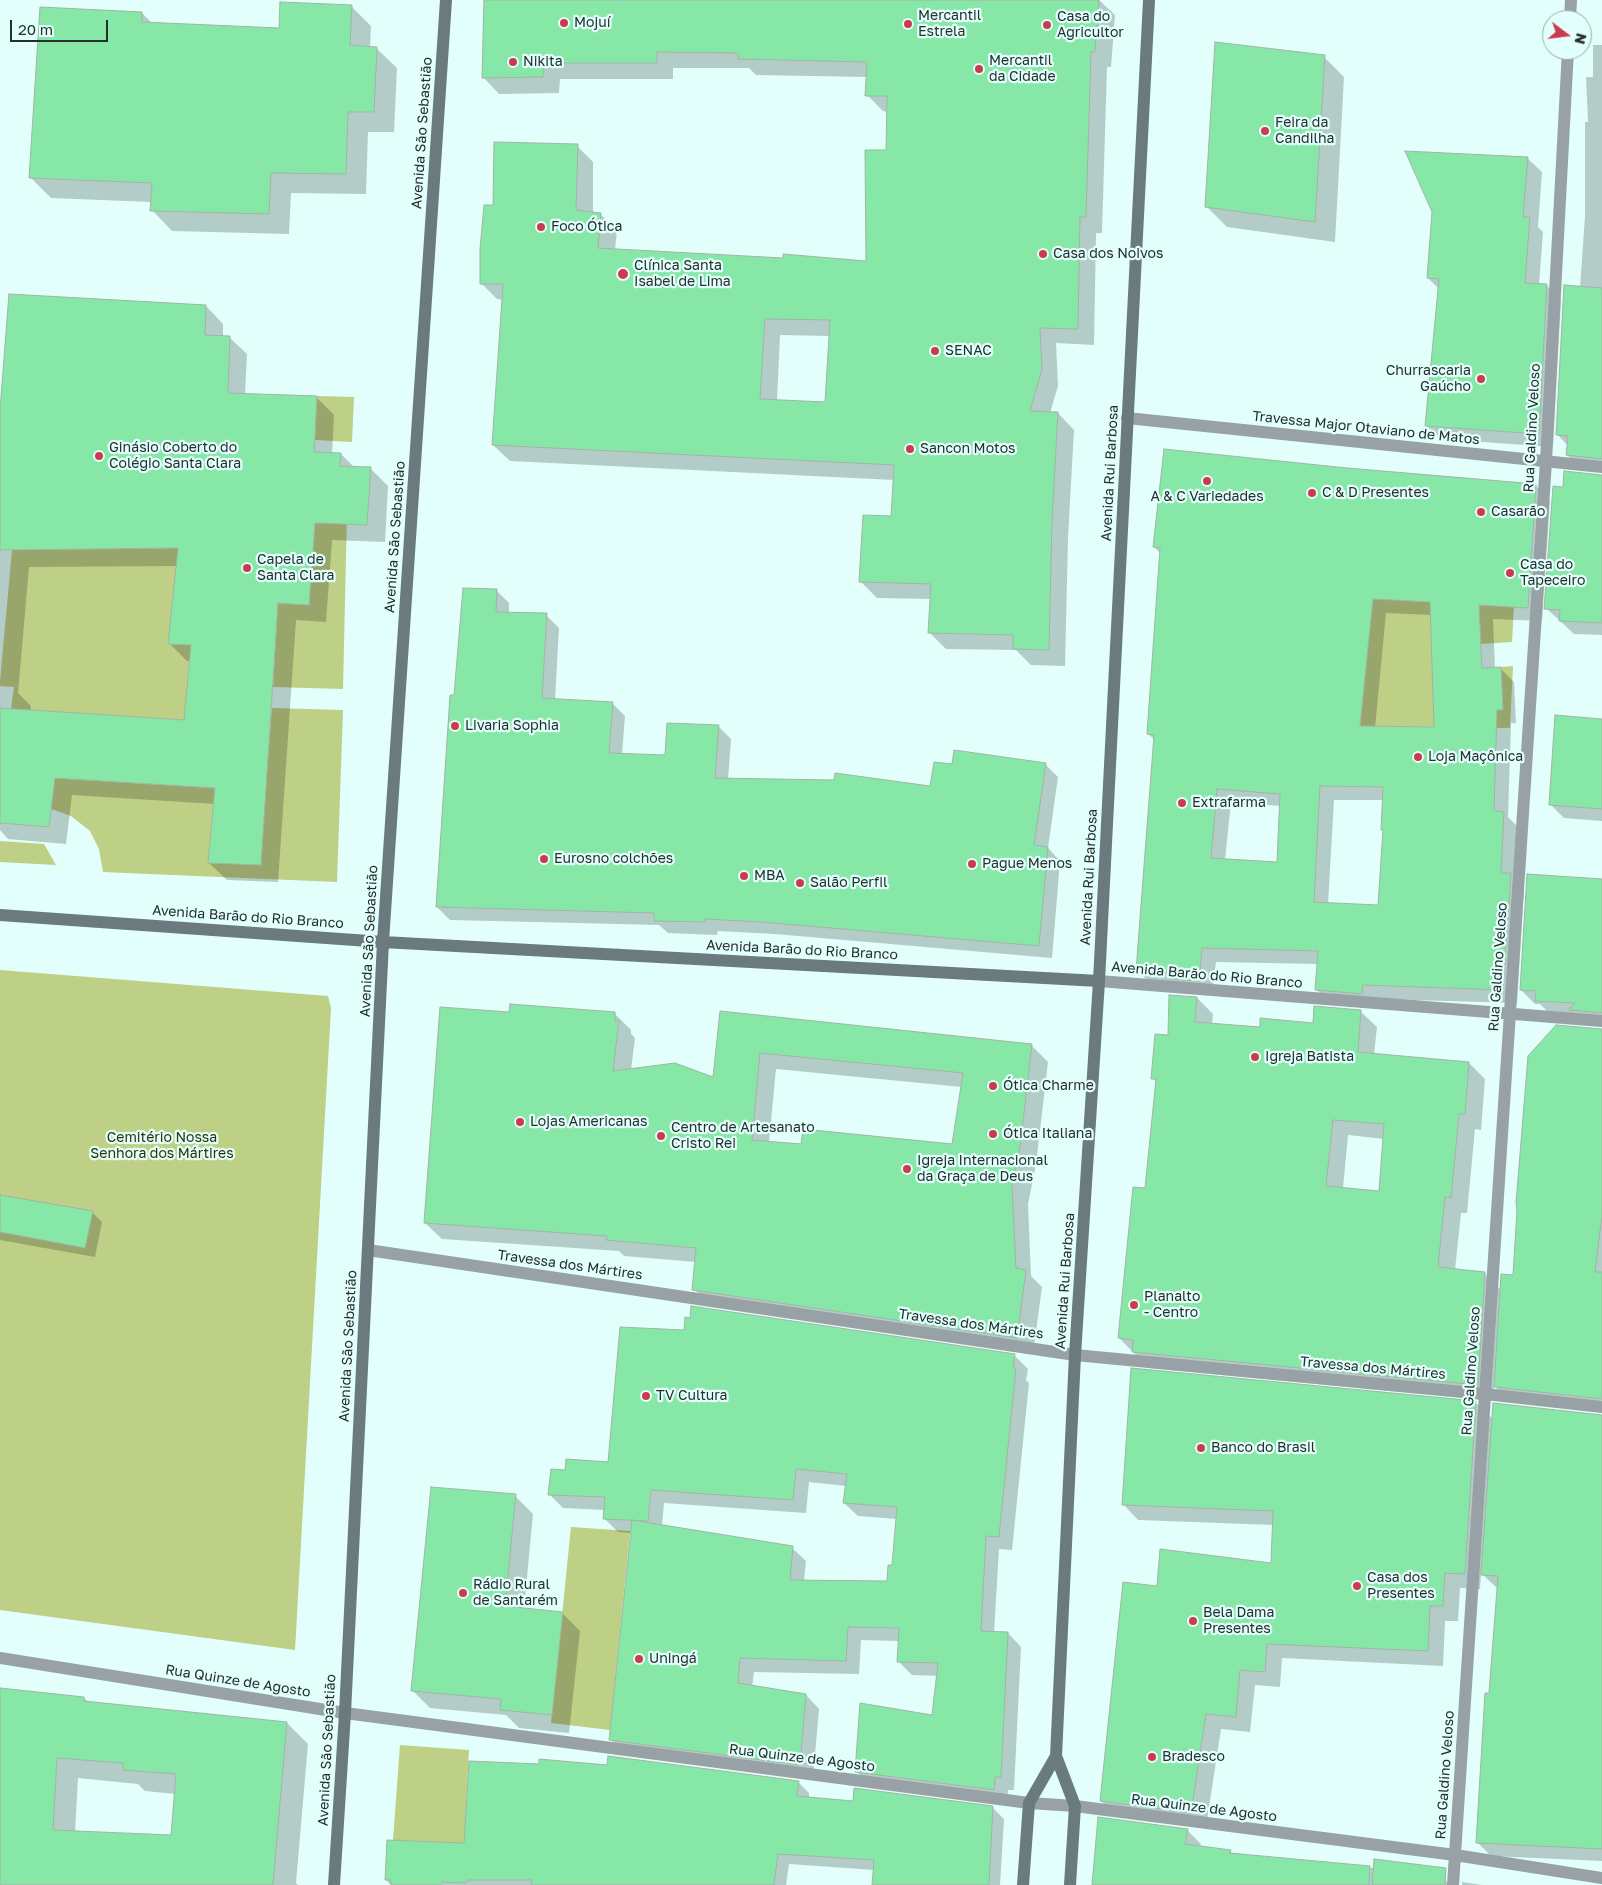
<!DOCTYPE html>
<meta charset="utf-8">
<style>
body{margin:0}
#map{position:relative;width:1602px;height:1885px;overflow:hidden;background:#e2fffb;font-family:"Golos Text",sans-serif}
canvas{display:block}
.north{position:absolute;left:1542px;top:10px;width:50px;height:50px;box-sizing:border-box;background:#e2fffb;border:1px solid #96aca9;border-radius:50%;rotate:105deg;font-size:14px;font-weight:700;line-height:20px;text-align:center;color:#252f2e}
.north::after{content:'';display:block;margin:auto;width:18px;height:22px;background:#cb3b50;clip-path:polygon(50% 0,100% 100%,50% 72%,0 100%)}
.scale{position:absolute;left:10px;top:20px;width:98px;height:22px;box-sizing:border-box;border:2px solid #252f2e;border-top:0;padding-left:6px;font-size:15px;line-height:18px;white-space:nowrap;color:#252f2e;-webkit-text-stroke:4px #e2fffb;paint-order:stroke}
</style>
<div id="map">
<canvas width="1602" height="1885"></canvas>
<div class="north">N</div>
<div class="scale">20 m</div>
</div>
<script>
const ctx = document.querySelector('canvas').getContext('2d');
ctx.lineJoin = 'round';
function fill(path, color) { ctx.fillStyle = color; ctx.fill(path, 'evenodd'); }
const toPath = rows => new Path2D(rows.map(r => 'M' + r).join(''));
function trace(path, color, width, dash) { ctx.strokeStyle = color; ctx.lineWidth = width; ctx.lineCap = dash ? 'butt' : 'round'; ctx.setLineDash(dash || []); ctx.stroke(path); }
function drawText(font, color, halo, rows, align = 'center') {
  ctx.font = font + ' "Golos Text",sans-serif'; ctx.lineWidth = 4.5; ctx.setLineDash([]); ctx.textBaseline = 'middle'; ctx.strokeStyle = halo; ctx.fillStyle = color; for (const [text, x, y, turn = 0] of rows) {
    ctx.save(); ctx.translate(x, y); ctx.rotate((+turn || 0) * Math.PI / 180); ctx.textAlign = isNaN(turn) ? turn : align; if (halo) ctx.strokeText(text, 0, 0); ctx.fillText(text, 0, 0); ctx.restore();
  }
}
const green = toPath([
 [317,396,354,397,352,442,315,440],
 [347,512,343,689,273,687,276,637,210,632,214,600,309,605,314,536,219,532],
 [183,548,174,588,168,644,191,645,187,683,203,685,200,721,11,709,14,687,0,686,0,681,12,550],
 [1373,596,1414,601,1514,607,1512,642,1432,647,1502,710,1501,667,1513,666,1510,728,1360,726],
 [272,708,343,710,337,882,103,872,99,849,90,831,71,816,51,809,31,777,215,788,208,863,260,865],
 [0,841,44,844,56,865,0,862],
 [0,970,328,996,331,1008,295,1650,0,1610],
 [571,1527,630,1531,610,1730,551,1723],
 [400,1745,469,1750,464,1843,393,1840]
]);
const shadow = toPath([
 [485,0,1099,0,1115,15,1111,67,1107,67,1102,233,1096,233,1094,345,1056,343,1058,386,1050,413,1058,413,1074,430,1068,538,1065,666,1031,665,1016,650,946,649,929,632,931,599,877,598,861,582,892,517,894,480,510,461,493,445,504,300,497,299,481,283,495,207,577,146,593,162,593,213,600,214,617,230,615,250,784,260,867,262,888,151,888,112,883,111,867,95,868,77,756,75,749,68,673,68,673,79,560,79,559,93,499,94,483,77],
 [780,335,831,336,827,403,777,401],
 [351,6,371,26,370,48,376,48,397,68,394,132,368,132,366,194,291,193,289,234,172,231,152,210,152,202,51,198,30,177,142,13,152,23,280,29],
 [1593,45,1602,45,1602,471,1581,468,1567,455,1568,446,1557,434,1580,288,1585,216,1585,122,1588,122,1586,77,1593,77],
 [1324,57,1344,77,1335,242,1227,227,1206,206],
 [1527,158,1542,172,1538,227,1543,232,1539,285,1547,286,1561,300,1553,447,1440,439,1426,425,1439,289,1428,278],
 [206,306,223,324,223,337,229,337,247,354,245,395,317,398,334,415,332,454,341,454,355,468,370,468,388,486,385,542,332,540,326,622,296,620,278,882,227,880,209,863,215,804,72,795,66,844,8,839,0,830,0,412],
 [177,566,169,643,187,661,190,661,185,721,30,712,31,706,18,693,29,567],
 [1602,476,1602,635,1574,634,1546,608,1564,488],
 [1444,478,1536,486,1550,500,1542,621,1493,619,1495,668,1500,668,1514,682,1516,723,1511,723,1508,817,1518,827,1515,879,1524,888,1517,1003,1377,999,1331,1004,1317,990,1318,964,1216,962,1212,994,1151,984,1137,970,1155,740,1148,734,1161,554,1154,547],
 [1386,613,1432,615,1435,728,1375,728],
 [1334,800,1383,800,1382,829,1384,831,1380,906,1328,904],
 [1231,802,1281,806,1279,863,1225,860],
 [496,590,509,603,509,614,546,615,559,628,555,700,612,703,625,716,622,754,666,756,718,726,731,739,728,780,931,787,953,765,1045,764,1058,777,1048,848,1060,861,1052,958,775,934,718,931,717,935,668,933,659,925,450,920,437,907,455,696],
 [1602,720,1602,821,1564,818,1550,804],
 [1602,880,1602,1025,1550,1014,1540,1004,1535,1004,1521,990],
 [1197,998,1213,1014,1212,1025,1261,1029,1314,1025,1360,1011,1377,1027,1374,1055,1469,1063,1485,1079,1481,1130,1475,1129,1467,1213,1461,1213,1455,1270,1484,1273,1501,1290,1514,1276,1602,1030,1602,1410,1509,1400,1494,1386,1493,1401,1149,1368,1119,1338,1146,1189,1157,1083,1153,1078,1169,1036],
 [1348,1135,1384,1139,1380,1192,1343,1188],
 [721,1012,1031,1045,1048,1062,1036,1164,1028,1204,1031,1276,1042,1287,1033,1354,710,1306,694,1289,696,1262,624,1256,619,1251,442,1239,425,1223,510,1013,615,1014,631,1030,631,1034,635,1038,631,1070,714,1079],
 [776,1069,962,1087,954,1146,802,1145,769,1142],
 [0,1196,92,1212,102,1222,95,1257,0,1240],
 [1014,1355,1028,1369,1026,1380,1029,1383,1012,1550,999,1549,994,1633,1008,1633,1021,1647,1014,1790,1008,1790,1007,1803,870,1785,856,1771,934,1717,938,1676,912,1675,899,1662,899,1641,861,1640,859,1674,754,1672,752,1687,806,1695,819,1709,813,1778,624,1753,610,1739,631,1533,618,1532,604,1518,605,1510,563,1508,549,1494,566,1471,609,1463],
 [809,1482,846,1486,844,1503,858,1516,897,1519,893,1566,888,1582,804,1581,806,1561,792,1548,662,1526,664,1503,806,1513],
 [1476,1403,1493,1419,1602,1416,1602,1861,1491,1856,1477,1842,1498,1589,1481,1573,1480,1589,1460,1588,1458,1621,1445,1621,1443,1666,1282,1658,1280,1687,1255,1685,1250,1732,1221,1729,1206,1827,1116,1816,1101,1801,1158,1587,1273,1565,1274,1525,1138,1520,1123,1504],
 [515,1496,533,1514,524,1609,562,1613,580,1631,569,1733,519,1728,506,1715,430,1708,412,1690],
 [0,1693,84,1698,88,1702,287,1723,308,1744,296,1883,298,1885,0,1885],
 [78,1778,138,1784,145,1791,176,1794,172,1836,75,1833],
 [798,1782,809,1793,809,1798,854,1803,993,1808,1004,1819,1000,1885,873,1885,874,1870,789,1864,786,1885,391,1885,386,1880,465,1845],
 [1187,1830,1201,1844,1200,1847,1230,1851,1234,1855,1374,1868,1445,1880,1450,1885,1094,1885],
 [1462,1882,1482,1885,1462,1885]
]);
const building = toPath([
 [484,0,1099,0,1095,52,1091,52,1086,217,1080,217,1078,329,1040,328,1042,369,1030,411,1058,412,1052,521,1049,650,1013,649,1013,635,928,633,931,584,859,582,863,515,891,516,894,465,492,445,503,284,480,284,480,249,484,205,493,205,494,142,578,144,576,210,601,213,598,248,783,258,783,254,866,261,865,150,886,150,887,96,865,96,867,62,738,59,738,53,657,52,657,63,544,63,543,77,482,78,484,0],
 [765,319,830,320,825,402,760,399,765,319],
 [280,2,352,5,350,45,377,47,374,112,348,112,346,174,271,173,269,214,150,211,152,183,29,178,40,7,142,12,142,22,279,28,280,2],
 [1215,42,1325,55,1315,222,1205,207,1215,42],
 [1405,151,1528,157,1523,217,1530,217,1525,283,1547,284,1539,434,1425,426,1439,279,1427,278,1432,212,1405,151],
 [1564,285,1602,288,1602,459,1566,455,1568,436,1556,435,1564,285],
 [9,294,206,305,205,335,230,336,228,393,317,396,314,452,341,453,340,466,371,467,367,525,315,523,309,605,278,603,261,865,208,863,215,788,55,778,49,827,0,823,0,708,184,720,191,645,168,644,178,548,0,550,0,410,9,294],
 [1164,449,1347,468,1536,484,1528,608,1479,605,1482,668,1501,667,1503,710,1497,710,1494,811,1504,812,1501,873,1511,873,1503,990,1363,985,1362,994,1315,990,1318,951,1202,948,1199,981,1170,979,1170,973,1136,971,1154,735,1147,734,1160,548,1153,547,1164,449],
 [1373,599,1430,602,1434,727,1360,726,1373,599],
 [1320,786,1383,787,1381,830,1383,830,1378,905,1314,902,1320,786],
 [1217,789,1280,794,1277,862,1211,858,1217,789],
 [1564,471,1602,475,1602,623,1559,621,1560,610,1544,609,1553,486,1563,487,1564,471],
 [463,588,497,589,496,612,547,613,542,698,613,702,609,753,665,755,667,723,719,725,715,778,834,780,835,773,930,786,934,762,952,764,954,750,1046,763,1034,845,1048,847,1039,946,762,922,705,919,705,922,654,921,654,913,436,907,450,695,454,695,463,588],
 [1555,715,1602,719,1602,809,1549,805,1555,715],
 [1527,874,1602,879,1602,1013,1569,1010,1575,1003,1535,1001,1536,991,1520,990,1527,874],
 [1169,995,1197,997,1195,1022,1260,1027,1260,1018,1313,1023,1314,1006,1361,1010,1358,1052,1469,1062,1465,1114,1459,1114,1451,1198,1445,1197,1438,1267,1485,1272,1478,1385,1132,1352,1133,1340,1118,1338,1133,1187,1145,1188,1156,1079,1151,1079,1155,1034,1168,1035,1169,995],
 [1333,1120,1384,1124,1379,1191,1326,1186,1333,1120],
 [510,1004,615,1012,615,1021,619,1021,613,1071,675,1063,713,1077,720,1011,1032,1044,1020,1147,1012,1188,1016,1268,1026,1270,1017,1338,692,1290,696,1248,606,1240,607,1236,424,1223,440,1007,509,1012,510,1004],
 [760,1053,963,1073,952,1144,803,1129,801,1144,752,1140,760,1053],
 [1556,1025,1602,1029,1602,1215,1595,1272,1602,1272,1602,1399,1494,1387,1501,1274,1513,1275,1517,1210,1516,1203,1528,1056,1556,1025],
 [0,1195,93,1211,85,1248,0,1232,0,1195],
 [691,1306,1015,1354,1013,1368,1016,1368,999,1537,986,1536,981,1631,1008,1632,1001,1777,995,1777,994,1790,855,1772,860,1703,932,1715,938,1663,897,1662,899,1628,848,1627,846,1661,740,1658,738,1683,806,1694,800,1765,609,1740,632,1520,793,1546,790,1580,887,1581,888,1565,892,1565,897,1507,843,1503,847,1474,796,1469,793,1500,651,1490,648,1521,603,1519,605,1497,548,1495,551,1469,565,1470,566,1459,608,1462,620,1327,684,1330,685,1317,690,1318,691,1306],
 [1131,1368,1476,1401,1465,1574,1445,1573,1443,1606,1430,1606,1428,1651,1267,1644,1265,1672,1240,1670,1236,1717,1206,1714,1191,1813,1100,1801,1123,1582,1157,1586,1160,1549,1271,1563,1273,1511,1122,1505,1131,1368],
 [1493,1403,1602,1415,1602,1849,1476,1843,1485,1693,1489,1693,1498,1576,1481,1575,1493,1403],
 [431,1487,516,1494,505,1606,563,1612,552,1715,500,1710,501,1699,411,1691,431,1487],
 [0,1688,84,1697,84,1701,287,1722,273,1885,0,1885,0,1688],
 [57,1758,123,1763,123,1770,176,1774,171,1835,53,1830,57,1758],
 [608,1756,799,1781,797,1796,853,1801,854,1788,993,1806,989,1885,872,1885,874,1860,778,1854,774,1885,531,1885,532,1880,467,1880,466,1883,442,1882,441,1885,391,1885,391,1880,385,1880,387,1840,464,1843,469,1761,539,1764,539,1759,607,1765,608,1756],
 [1098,1817,1188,1829,1185,1844,1231,1850,1230,1853,1370,1866,1369,1885,1092,1885,1098,1817],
 [1374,1859,1446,1868,1445,1885,1372,1885,1374,1859]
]);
const minor = toPath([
 [1570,20,1571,0],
 [1127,418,1602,467],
 [1099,981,1602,1021],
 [368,1250,1075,1355,1485,1394,1602,1407],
 [345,1713,1029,1803,1075,1806,1455,1855,1602,1878],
 [1453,1885,1546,461,1568,50]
]);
const tertiary = toPath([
 [0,1658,345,1713]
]);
const secondary = toPath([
 [0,915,383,942,1099,981],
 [334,1885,345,1713,383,942,446,0],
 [1023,1885,1029,1803,1056,1756],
 [1070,1885,1075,1806,1056,1756,1075,1355,1099,981,1149,0]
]);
const markers = [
 [564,23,5,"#cb3b50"],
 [908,24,5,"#cb3b50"],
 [1047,25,5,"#cb3b50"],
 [513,62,5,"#cb3b50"],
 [979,69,5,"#cb3b50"],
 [1265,131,5,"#cb3b50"],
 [541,227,5,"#cb3b50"],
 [1043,254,5,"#cb3b50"],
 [623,274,6,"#cb3b50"],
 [935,351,5,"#cb3b50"],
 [1481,379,5,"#cb3b50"],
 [910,449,5,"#cb3b50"],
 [99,456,5,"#cb3b50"],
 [1207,481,5,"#cb3b50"],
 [1312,493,5,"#cb3b50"],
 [1481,512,5,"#cb3b50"],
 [247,568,5,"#cb3b50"],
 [1510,573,5,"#cb3b50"],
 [455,726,5,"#cb3b50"],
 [1418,757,5,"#cb3b50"],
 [1182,803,5,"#cb3b50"],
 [544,859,5,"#cb3b50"],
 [972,864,5,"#cb3b50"],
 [744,876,5,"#cb3b50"],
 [800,883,5,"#cb3b50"],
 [1255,1057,5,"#cb3b50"],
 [993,1086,5,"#cb3b50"],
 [520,1122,5,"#cb3b50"],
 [993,1134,5,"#cb3b50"],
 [661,1136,5,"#cb3b50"],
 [907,1169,5,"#cb3b50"],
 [1134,1305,5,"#cb3b50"],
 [646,1396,5,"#cb3b50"],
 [1201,1448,5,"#cb3b50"],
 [1357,1586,5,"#cb3b50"],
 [463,1593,5,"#cb3b50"],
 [1193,1621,5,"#cb3b50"],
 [639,1659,5,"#cb3b50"],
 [1152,1757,5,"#cb3b50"]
];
const poiNames = [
 ["Mercantil",918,16],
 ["Estrela",918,32],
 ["Casa do",1057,17],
 ["Agricultor",1057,33],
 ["Mojuí",574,23],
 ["Mercantil",989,61],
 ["da Cidade",989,77],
 ["Nikita",523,62],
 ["Feira da",1275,123],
 ["Candilha",1275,139],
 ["Foco Ótica",551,227],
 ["Casa dos Noivos",1053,254],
 ["Clínica Santa",634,266],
 ["Isabel de Lima",634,282],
 ["SENAC",945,351],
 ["Churrascaria",1471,371,"right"],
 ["Gaúcho",1471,387,"right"],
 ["Ginásio Coberto do",109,448],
 ["Colégio Santa Clara",109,464],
 ["Sancon Motos",920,449],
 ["C & D Presentes",1322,493],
 ["A & C Variedades",1207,497,"center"],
 ["Casarão",1491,512],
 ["Capela de",257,560],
 ["Santa Clara",257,576],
 ["Casa do",1520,565],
 ["Tapeceiro",1520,581],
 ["Livaria Sophia",465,726],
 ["Loja Maçônica",1428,757],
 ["Extrafarma",1192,803],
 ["Eurosno colchões",554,859],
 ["Pague Menos",982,864],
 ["MBA",754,876],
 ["Salão Perfil",810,883],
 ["Igreja Batista",1265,1057],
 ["Ótica Charme",1003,1086],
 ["Lojas Americanas",530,1122],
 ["Centro de Artesanato",671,1128],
 ["Cristo Rei",671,1144],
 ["Ótica Italiana",1003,1134],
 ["Igreja Internacional",917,1161],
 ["da Graça de Deus",917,1177],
 ["Planalto",1144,1297],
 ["- Centro",1144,1313],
 ["TV Cultura",656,1396],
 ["Banco do Brasil",1211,1448],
 ["Casa dos",1367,1578],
 ["Presentes",1367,1594],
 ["Rádio Rural",473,1585],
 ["de Santarém",473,1601],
 ["Bela Dama",1203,1613],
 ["Presentes",1203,1629],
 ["Uningá",649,1659],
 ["Bradesco",1162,1757]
];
const streetNames = [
 ["Avenida São Sebastião",422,133,-86],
 ["Travessa Major Otaviano de Matos",1366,428,6],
 ["Rua Galdino Veloso",1532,428,-87],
 ["Avenida Rui Barbosa",1110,473,-87],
 ["Avenida São Sebastião",395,537,-86],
 ["Avenida Rui Barbosa",1089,877,-87],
 ["Avenida Barão do Rio Branco",248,917,4],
 ["Avenida São Sebastião",369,941,-87],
 ["Avenida Barão do Rio Branco",802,950,3],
 ["Rua Galdino Veloso",1498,967,-86],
 ["Avenida Barão do Rio Branco",1207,975,5],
 ["Travessa dos Mártires",570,1265,8],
 ["Avenida Rui Barbosa",1065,1281,-86],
 ["Travessa dos Mártires",971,1324,8],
 ["Avenida São Sebastião",348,1346,-87],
 ["Travessa dos Mártires",1373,1368,5],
 ["Rua Galdino Veloso",1471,1371,-86],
 ["Rua Quinze de Agosto",238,1681,9],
 ["Avenida São Sebastião",327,1750,-87],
 ["Rua Quinze de Agosto",802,1758,7],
 ["Rua Galdino Veloso",1445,1775,-86],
 ["Rua Quinze de Agosto",1204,1808,7]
];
const parkNames = [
 ["Cemitério Nossa",162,1138],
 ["Senhora dos Mártires",162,1154]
];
fill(green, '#becf86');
fill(shadow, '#0003');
fill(building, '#87e7a7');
trace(building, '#a1b4a6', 1);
trace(minor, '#98a2a6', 12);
trace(tertiary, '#98a2a6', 12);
trace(secondary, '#6a7a7f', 12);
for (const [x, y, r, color] of markers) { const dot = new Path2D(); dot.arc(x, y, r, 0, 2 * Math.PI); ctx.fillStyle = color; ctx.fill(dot); trace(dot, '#e2fffb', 2); }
drawText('14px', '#252f2e', '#e2fffb', poiNames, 'left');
drawText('14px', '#252f2e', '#e2fffb', streetNames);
drawText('14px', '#2c3408', '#e2fffb', parkNames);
</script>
